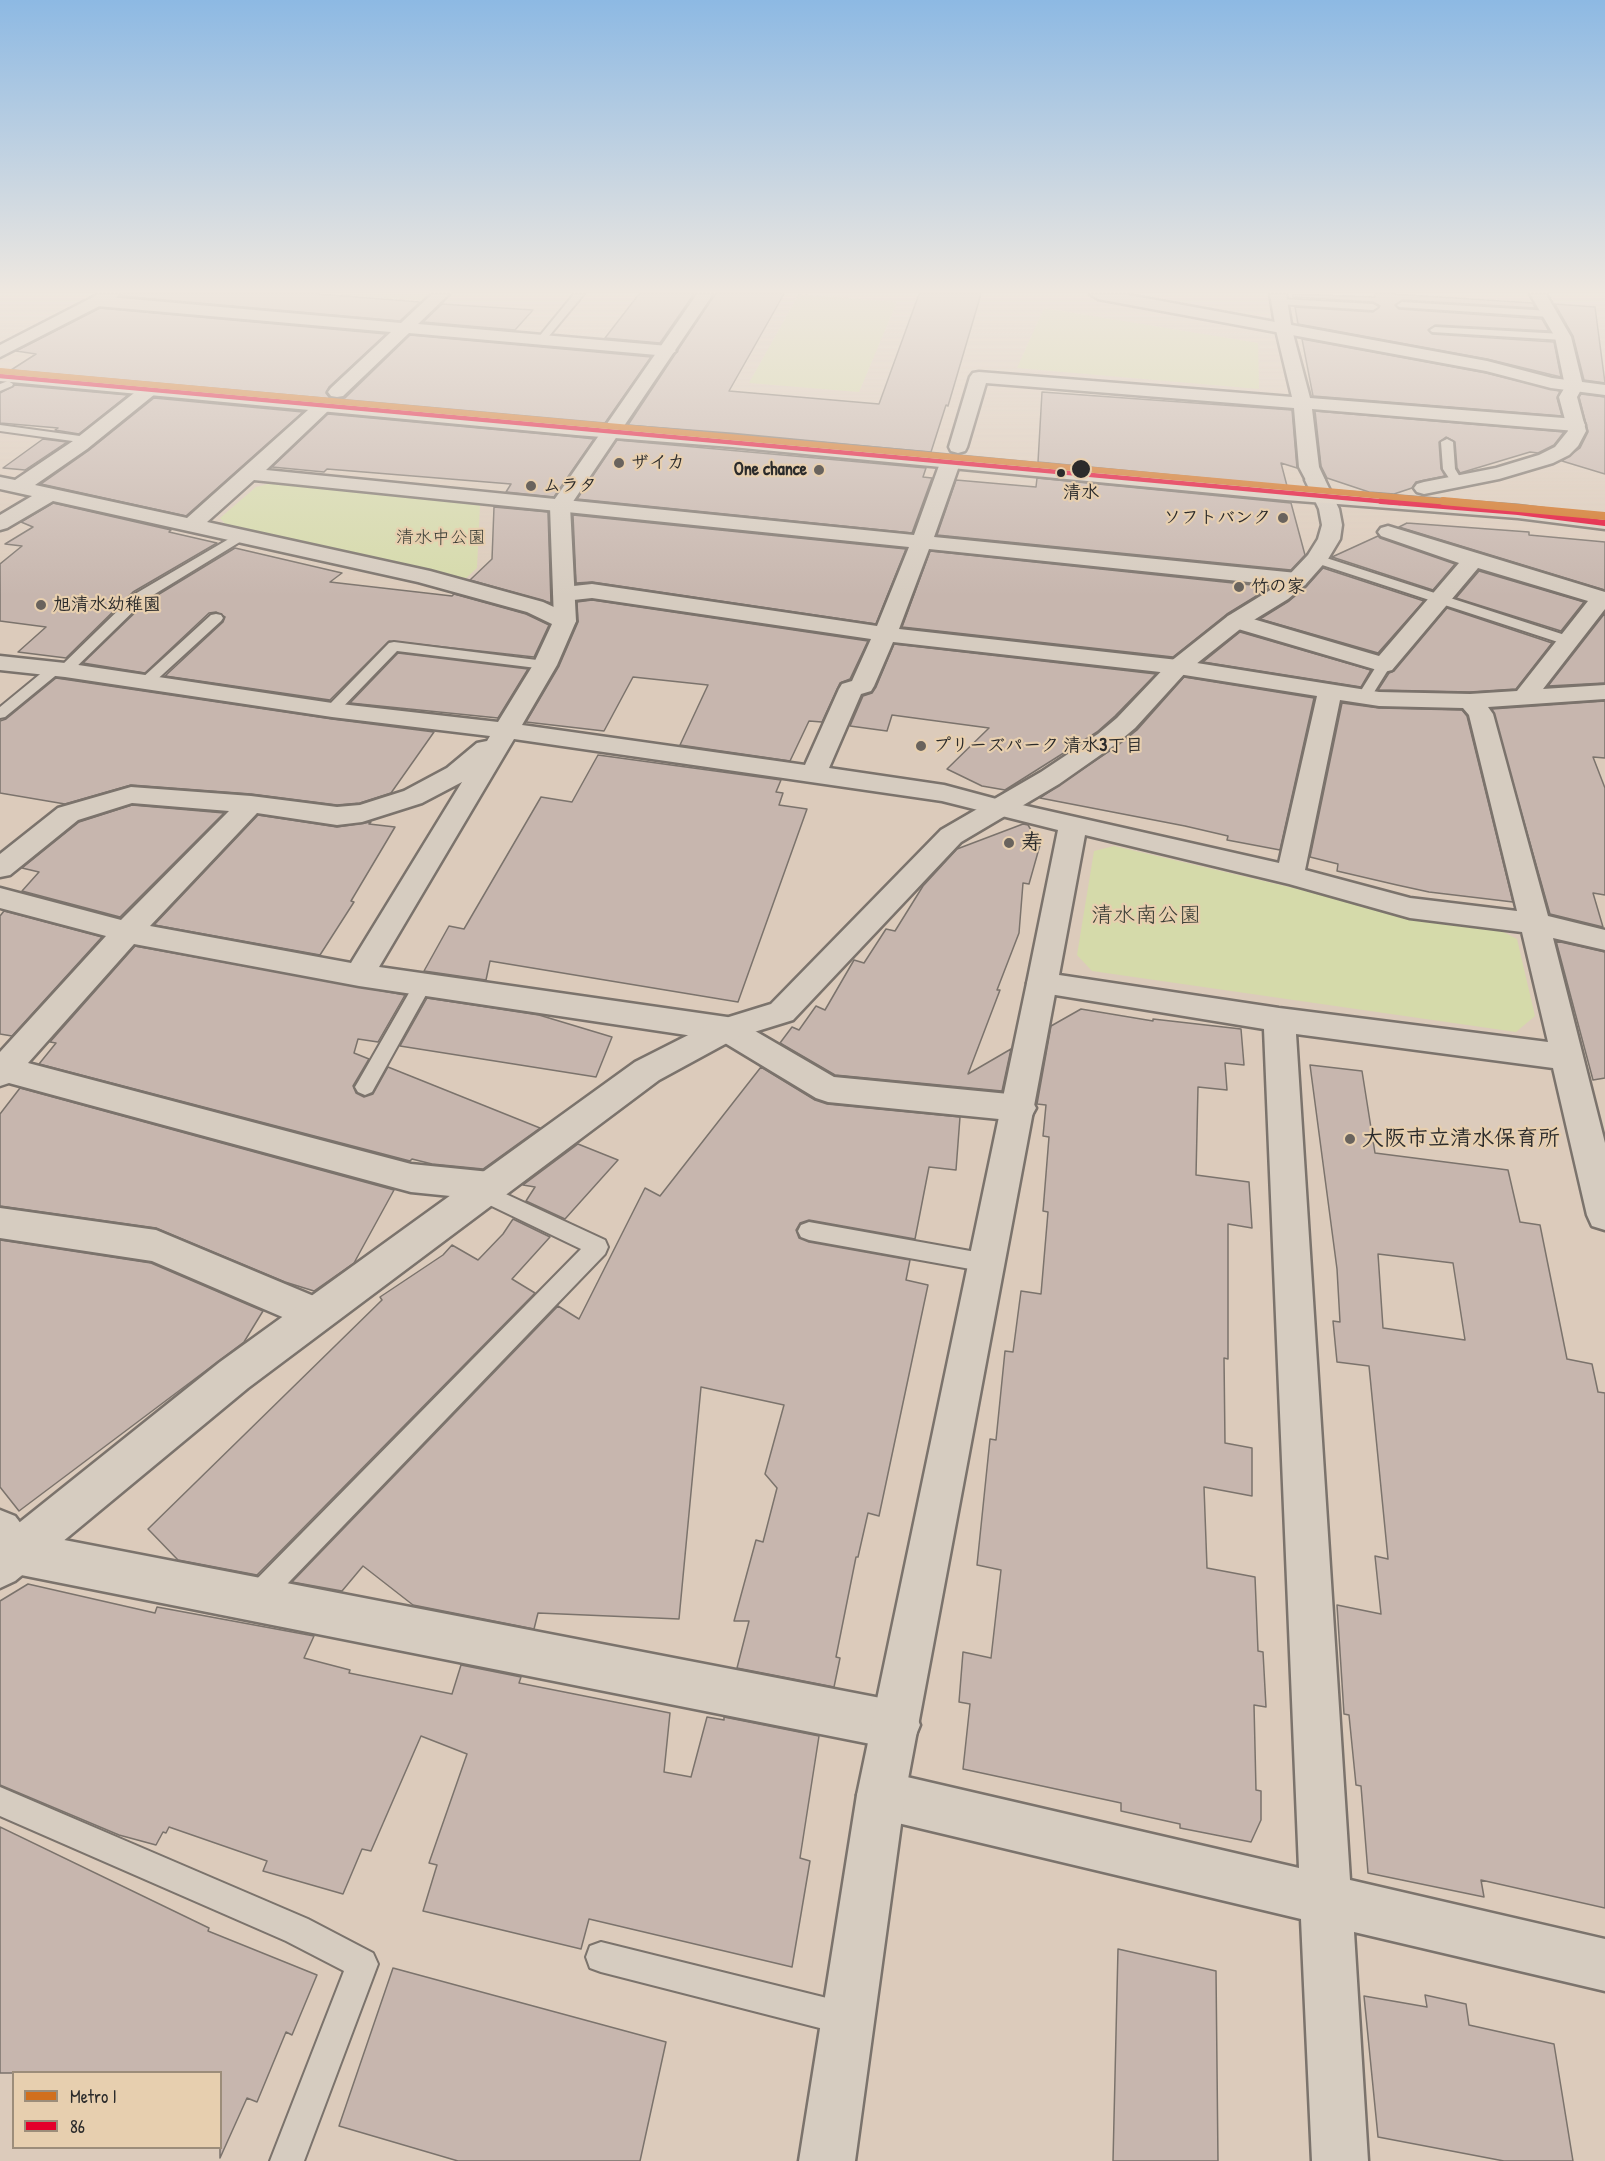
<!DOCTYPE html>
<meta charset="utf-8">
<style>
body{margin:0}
#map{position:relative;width:1605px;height:2161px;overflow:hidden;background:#dccbbb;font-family:"Patrick Hand",sans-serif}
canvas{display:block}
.legend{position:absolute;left:12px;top:2071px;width:210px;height:78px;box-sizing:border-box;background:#e7cfaf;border:2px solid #9c8d7a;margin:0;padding:8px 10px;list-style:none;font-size:18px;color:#2b2b2b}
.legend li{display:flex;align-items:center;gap:12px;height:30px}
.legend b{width:30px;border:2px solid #9c8d7a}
</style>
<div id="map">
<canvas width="1605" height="2161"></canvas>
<ul class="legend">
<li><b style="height:8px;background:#d16f1d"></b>Metro I</li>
<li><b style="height:8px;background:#e4002b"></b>86</li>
</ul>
</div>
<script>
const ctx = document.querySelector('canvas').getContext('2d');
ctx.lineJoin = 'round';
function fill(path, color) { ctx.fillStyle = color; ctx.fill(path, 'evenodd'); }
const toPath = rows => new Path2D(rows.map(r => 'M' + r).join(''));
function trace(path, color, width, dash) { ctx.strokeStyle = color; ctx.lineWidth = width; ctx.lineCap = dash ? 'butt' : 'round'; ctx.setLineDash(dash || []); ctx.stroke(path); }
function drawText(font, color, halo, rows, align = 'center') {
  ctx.font = font + ' "Patrick Hand","Klee One",sans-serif'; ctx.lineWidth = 4.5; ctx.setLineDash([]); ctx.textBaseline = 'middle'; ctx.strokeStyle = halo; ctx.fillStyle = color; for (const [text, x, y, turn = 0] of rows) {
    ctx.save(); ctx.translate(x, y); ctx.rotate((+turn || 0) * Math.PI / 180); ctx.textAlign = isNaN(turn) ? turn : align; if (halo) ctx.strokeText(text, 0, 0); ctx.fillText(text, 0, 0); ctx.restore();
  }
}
const green = toPath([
 [330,294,435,294,428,301],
 [799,294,897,302,859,392,749,383],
 [1044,308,1258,343,1259,389,1017,368],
 [276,482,480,505,477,568,463,581,226,525,220,518,256,487],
 [1114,846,1413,916,1498,929,1517,939,1535,1016,1516,1032,1092,971,1077,955,1094,851]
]);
const building = toPath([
 [123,294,318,294,420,302,400,321,120,296,123,294],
 [639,294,694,294,660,343,605,338,639,294],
 [715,294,784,294,729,391,879,404,919,294,981,294,948,406,946,405,931,452,628,425,715,294],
 [1292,294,1375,297,1374,294,1393,294,1533,303,1535,308,1402,300,1395,305,1399,309,1542,319,1549,331,1435,325,1428,330,1432,334,1554,342,1561,377,1487,359,1298,324,1295,307,1373,312,1380,306,1373,302,1293,297,1292,294],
 [442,304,533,310,515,330,423,322,442,304],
 [1555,304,1595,307,1605,383,1584,380,1573,336,1555,304],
 [100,308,386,334,329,387,326,393,329,397,335,399,11,370,36,354,16,351,100,308],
 [410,335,651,357,605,423,337,399,345,398,410,335],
 [1302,339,1486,373,1560,391,1557,398,1562,416,1313,396,1302,339],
 [15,385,128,395,79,434,55,430,58,428,0,423,0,393,15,385],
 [1042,392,1292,410,1297,468,1281,463,1287,486,1038,462,1042,392],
 [1581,394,1605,397,1605,474,1562,461,1580,448,1588,432,1579,397,1581,394],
 [154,398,303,412,186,516,41,484,88,451,154,398],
 [1315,411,1564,432,1554,445,1538,453,1530,452,1460,473,1457,468,1455,442,1446,437,1439,442,1441,469,1445,476,1416,482,1412,488,1394,494,1369,492,1327,478,1321,466,1315,411],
 [328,414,576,437,594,439,554,497,506,492,511,484,327,469,324,472,272,467,328,414],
 [43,439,67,442,25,470,3,468,43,439],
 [617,440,926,468,923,477,932,478,912,533,577,499,617,440],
 [1037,478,1291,503,1305,555,1291,570,937,535,956,480,1036,487,1037,478],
 [53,503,171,530,169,532,217,543,133,592,66,658,18,652,46,627,0,621,0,564,22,546,5,544,33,527,21,522,53,503],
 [494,507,548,512,551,603,470,580,492,559,494,507],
 [573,515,906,549,876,624,592,582,576,583,573,515],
 [1407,523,1529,532,1529,535,1605,542,1605,590,1399,527,1407,523],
 [1378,536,1380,538,1455,564,1433,590,1332,557,1378,536],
 [235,548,342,573,330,582,452,596,454,594,526,614,549,625,534,657,389,641,330,700,165,676,223,622,225,617,216,612,209,613,145,673,83,663,146,602,235,548],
 [930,551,1271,587,1227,614,1173,657,902,627,930,551],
 [1323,568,1424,601,1378,653,1260,619,1289,601,1306,587,1323,568],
 [1479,571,1584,602,1561,631,1456,598,1479,571],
 [592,600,868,641,850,679,840,683,822,722,809,721,790,761,680,745,708,685,633,677,604,731,526,722,559,666,578,622,577,602,592,600],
 [1447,608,1552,643,1516,689,1470,692,1378,690,1389,673,1394,671,1447,608],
 [1605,613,1605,683,1548,686,1605,613],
 [1240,632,1371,670,1361,687,1203,662,1240,632],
 [894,644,1156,674,1115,716,1097,732,1005,790,982,786,947,769,989,728,892,715,887,731,850,726,863,696,872,693,876,687,894,644],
 [398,653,528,669,498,718,350,703,398,653],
 [1184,677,1314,698,1280,850,1227,840,1228,836,1185,826,1040,798,1117,746,1137,730,1184,677],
 [56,678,332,719,434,732,391,793,360,803,337,805,251,794,131,785,65,804,0,793,0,721,6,719,56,678],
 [1605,701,1605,758,1593,757,1605,788,1605,895,1593,893,1603,927,1550,914,1492,709,1605,701],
 [1342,703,1379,708,1462,710,1467,716,1513,902,1429,892,1397,885,1337,871,1338,864,1310,857,1342,703],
 [598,755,781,780,776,792,783,793,779,805,807,809,738,1002,490,961,486,980,424,971,449,926,464,929,541,797,572,802,598,755],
 [132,805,224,813,120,917,22,891,39,872,22,868,79,822,132,805],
 [258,815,337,827,371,822,369,824,395,827,351,901,354,902,320,955,154,925,258,815],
 [1023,824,1028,825,1040,845,1029,884,1023,883,1019,933,997,990,1000,990,968,1074,1011,1049,1002,1091,835,1075,780,1043,792,1027,799,1030,816,1006,825,1010,854,960,864,963,886,929,895,931,923,886,957,849,1023,824],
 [4,911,102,937,12,1036,0,1034,0,916,4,911],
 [1556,941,1605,952,1605,1078,1593,1080,1556,941],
 [135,946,405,995,378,1042,358,1039,354,1053,369,1059,353,1086,356,1093,364,1097,373,1094,388,1067,540,1128,483,1169,432,1164,412,1159,410,1161,39,1064,56,1043,50,1042,135,946],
 [427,998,539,1015,612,1037,596,1077,400,1046,427,998],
 [1081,1009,1153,1021,1153,1019,1241,1029,1244,1065,1225,1063,1227,1090,1198,1087,1196,1175,1249,1182,1252,1228,1228,1224,1228,1359,1224,1358,1225,1443,1252,1448,1252,1496,1204,1487,1207,1568,1255,1577,1258,1651,1263,1652,1266,1707,1254,1705,1256,1790,1261,1791,1261,1820,1251,1842,1180,1828,1180,1824,1121,1811,1121,1803,963,1769,970,1704,959,1702,963,1652,991,1658,1001,1570,977,1565,990,1439,996,1440,1005,1351,1013,1352,1021,1291,1041,1294,1048,1212,1043,1211,1049,1137,1043,1136,1046,1105,1037,1104,1051,1026,1081,1009],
 [1310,1065,1362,1071,1375,1153,1508,1170,1520,1222,1540,1225,1567,1359,1592,1364,1598,1392,1605,1393,1605,1908,1481,1880,1484,1897,1368,1873,1361,1786,1356,1785,1349,1715,1344,1714,1337,1605,1381,1614,1375,1556,1388,1559,1369,1366,1337,1362,1333,1321,1340,1322,1337,1269,1310,1065],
 [1378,1254,1453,1263,1465,1340,1383,1328,1378,1254],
 [761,1067,815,1100,827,1104,960,1117,956,1170,929,1167,915,1239,809,1220,800,1223,796,1230,799,1238,809,1242,910,1260,906,1280,928,1285,879,1516,868,1513,858,1557,856,1557,836,1657,840,1658,834,1687,737,1668,749,1621,734,1621,756,1540,763,1542,777,1488,765,1474,784,1405,701,1387,679,1619,538,1613,534,1629,413,1605,363,1566,342,1591,292,1582,558,1306,579,1319,645,1188,660,1196,761,1067],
 [20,1088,394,1190,354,1263,314,1291,285,1282,156,1228,0,1206,0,1114,20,1088],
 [578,1144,618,1160,565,1219,526,1201,535,1187,523,1185,578,1144],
 [513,1219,550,1237,512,1279,535,1293,257,1575,178,1560,148,1529,382,1300,380,1297,443,1255,452,1245,478,1260,503,1234,513,1219],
 [0,1240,151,1263,263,1311,244,1342,19,1511,0,1487,0,1240],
 [28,1584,155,1613,157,1607,314,1636,304,1658,350,1670,349,1673,452,1694,461,1665,521,1677,519,1683,670,1713,664,1772,691,1777,707,1717,724,1720,724,1717,819,1736,800,1858,810,1861,792,1967,589,1919,581,1949,423,1911,437,1865,429,1863,467,1754,421,1736,371,1851,362,1849,343,1894,263,1871,267,1861,169,1827,166,1833,163,1832,156,1845,119,1835,0,1785,0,1601,28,1584],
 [0,1827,209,1928,208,1931,317,1975,292,2035,286,2032,257,2102,247,2098,220,2158,220,2073,0,2073,0,1827],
 [1118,1949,1216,1971,1218,2161,1113,2161,1118,1949],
 [393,1968,666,2042,640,2161,458,2161,339,2126,393,1968],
 [1425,1995,1466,2004,1469,2025,1554,2044,1573,2161,1504,2161,1378,2137,1364,1996,1427,2007,1425,1995]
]);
const service = toPath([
 [574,294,584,294,544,342,538,342,538,338,574,294],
 [1281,299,1373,304,1378,307,1373,310,1278,304,1278,300,1281,299],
 [1402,302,1550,311,1555,314,1550,317,1399,307,1397,305,1402,302],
 [1435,327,1563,334,1568,337,1563,340,1432,332,1430,330,1435,327],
 [8,381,13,384,12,386,0,391,0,384,8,381],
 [0,425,87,437,93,440,87,443,0,431,0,425],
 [1447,439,1453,442,1455,469,1463,482,1461,484,1453,484,1443,469,1441,442,1447,439],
 [239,533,245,537,243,540,145,600,70,673,60,672,5,717,0,718,0,707,50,666,60,667,135,594,239,533],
 [1317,555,1571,637,1573,640,1566,644,1561,643,1313,562,1311,559,1313,556,1317,555],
 [216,614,221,615,223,618,221,621,151,685,141,685,139,682,141,679,211,615,216,614],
 [394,642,545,661,552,665,545,669,397,651,337,713,327,713,325,710,327,707,389,643,394,642],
 [1384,661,1391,665,1371,697,1364,701,1359,700,1357,697,1377,665,1384,661],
 [423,977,429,979,432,984,372,1092,365,1095,358,1092,355,1087,358,1082,417,979,423,977],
 [482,1183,605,1240,608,1247,605,1254,264,1608,255,1612,246,1608,242,1599,246,1590,581,1249,475,1198,472,1192,475,1186,482,1183],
 [809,1222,987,1254,995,1256,998,1263,995,1270,987,1272,809,1240,801,1237,798,1231,801,1225,809,1222],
 [0,1787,308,1919,373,1953,378,1964,304,2161,270,2161,344,1971,286,1941,0,1816,0,1787],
 [601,1942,847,2003,858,2008,863,2019,858,2030,847,2035,601,1972,590,1968,586,1957,590,1946,601,1942]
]);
const minor = toPath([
 [432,294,449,294,418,324,668,346,676,351,668,356,409,333,343,396,337,397,331,396,328,392,331,388,391,332,97,306,89,301,97,296,401,323,432,294],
 [1270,294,1286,294,1292,330,1310,398,1576,419,1583,421,1585,425,1583,429,1576,431,1312,409,1319,467,1325,480,1322,484,1315,486,1308,484,1299,467,1294,408,986,383,967,447,965,451,958,453,951,451,949,447,970,377,973,373,979,372,1292,397,1276,330,1270,294],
 [1530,294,1546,294,1571,337,1583,386,1580,390,1574,391,1568,390,1565,386,1555,337,1530,294],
 [149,385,155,386,158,390,155,394,87,449,35,485,187,518,317,402,323,401,329,402,332,406,329,410,266,470,914,535,940,463,943,459,950,457,957,459,960,463,934,537,1297,573,1305,575,1308,580,1305,585,1297,587,929,549,899,629,1178,660,1379,692,1470,694,1517,691,1588,601,1478,568,1392,670,1384,672,1228,626,1225,621,1228,616,1236,614,1379,656,1459,563,1381,536,1378,532,1381,528,1388,526,1605,592,1605,609,1543,689,1605,685,1605,699,1488,707,1493,714,1548,916,1605,930,1605,950,1553,938,1605,1143,1605,1230,1592,1226,1587,1215,1553,1068,1296,1034,1350,1880,1605,1939,1605,1991,1354,1932,1368,2161,1312,2161,1301,1919,881,1819,864,1812,857,1795,864,1778,881,1771,1299,1868,1264,1029,1031,991,1027,983,1058,830,942,801,514,739,379,967,727,1017,738,1021,834,1077,1019,1095,1031,1099,1036,1108,1031,1117,1019,1121,828,1102,816,1098,720,1040,359,986,134,944,28,1063,411,1164,490,1172,502,1176,508,1186,502,1196,490,1200,411,1192,9,1083,0,1086,0,1052,106,936,0,908,0,888,121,920,229,811,132,803,78,820,10,875,0,877,0,854,58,808,131,787,251,796,337,807,360,805,404,791,447,768,477,743,487,741,490,736,332,717,65,677,0,670,0,656,65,663,332,703,498,722,533,665,552,624,527,612,418,582,53,501,7,528,0,530,0,515,32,496,0,489,0,477,15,480,73,441,143,386,149,385],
 [254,480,909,547,877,626,592,584,564,587,556,589,553,594,556,599,564,601,592,598,871,639,852,681,842,684,839,689,805,765,522,725,557,665,576,621,573,616,543,602,430,571,207,522,254,480],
 [893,642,1178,674,1317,696,1279,863,1000,800,944,785,829,768,861,694,871,691,874,686,893,642],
 [1340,700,1379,706,1463,708,1469,715,1517,911,1410,898,1305,870,1340,700],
 [462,782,351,963,150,926,257,813,337,825,362,822,422,803,462,782],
 [1085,835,1289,884,1410,918,1522,932,1548,1042,1279,1008,1059,975,1085,835],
 [0,1208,156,1230,328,1302,334,1314,328,1326,315,1331,152,1261,0,1238,0,1208],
 [0,1510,15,1516,28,1533,896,1701,913,1708,920,1725,913,1742,896,1749,16,1574,0,1566,0,1510]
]);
const tertiary = toPath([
 [697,294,713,294,570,506,576,621,573,626,565,628,557,626,554,621,550,506,697,294],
 [1574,381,1580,382,1583,386,1577,397,1586,431,1578,446,1569,455,1553,463,1499,479,1424,494,1417,492,1414,488,1417,484,1424,482,1496,468,1539,455,1555,447,1568,431,1559,397,1568,382,1574,381],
 [1315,474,1322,476,1325,480,1339,509,1342,525,1340,539,1328,559,1305,585,1288,599,1244,626,1186,672,1135,728,1116,744,1059,784,961,842,793,1020,738,1037,659,1080,248,1388,15,1581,0,1588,0,1538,220,1362,635,1062,716,1021,771,1004,941,830,1041,772,1098,734,1117,718,1170,662,1228,616,1272,589,1289,575,1308,555,1318,539,1322,525,1319,509,1305,480,1308,476,1315,474],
 [1042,972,1053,975,1057,983,905,1795,855,2161,799,2161,857,1795,1027,983,1031,975,1042,972]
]);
const secondary = toPath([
 [99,294,119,294,117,297,0,357,0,345,99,294],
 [1090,294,1123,294,1487,361,1552,378,1605,385,1605,395,1551,388,1486,371,1098,299,1090,294]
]);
const trunk = toPath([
 [0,371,576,423,732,435,1286,488,1518,506,1605,517,1605,529,1518,518,1286,500,732,447,576,435,0,381,0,371]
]);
const bus1Far1 = toPath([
 [0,376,1400,503]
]);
const bus1 = toPath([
 [1381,501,1518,512,1605,523]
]);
const metro1Far1 = toPath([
 [0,371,1460,503]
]);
const metro1 = toPath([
 [1443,501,1605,516]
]);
const markers = [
 [619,463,6,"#69635d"],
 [1081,469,10,"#2b2b2b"],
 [819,470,6,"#69635d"],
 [1061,473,5,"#2b2b2b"],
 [531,486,6,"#69635d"],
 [1283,518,6,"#69635d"],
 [1239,587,6,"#69635d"],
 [41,605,6,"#69635d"],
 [921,746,6,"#69635d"],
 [1009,843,6,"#69635d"],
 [1350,1139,6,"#69635d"]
];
const farPoinames = [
 ["ザイカ",631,463],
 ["One chance",807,470,"right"],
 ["ムラタ",543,486],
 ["ソフトバンク",1271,518,"right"],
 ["竹の家",1251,587],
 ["旭清水幼稚園",53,605],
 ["プリーズパーク 清水3丁目",933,746]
];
const farStopnames = [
 ["清水",1081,493]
];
const farParknames = [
 ["清水中公園",441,538]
];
const poiNames = [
 ["寿",1021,843],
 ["大阪市立清水保育所",1362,1139]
];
const parkNames = [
 ["清水南公園",1146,916]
];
fill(green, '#d5daaa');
fill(building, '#c7b6ae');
trace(building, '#7b736c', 1.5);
trace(service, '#7b736c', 4);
trace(minor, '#7b736c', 5);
trace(tertiary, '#7b736c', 5);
trace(secondary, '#7b736c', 5);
trace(trunk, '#7b736c', 5);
fill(service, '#d6ccc0');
fill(minor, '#d6ccc0');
fill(tertiary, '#d6ccc0');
fill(secondary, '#d6ccc0');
fill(trunk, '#dacfc1');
trace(bus1Far1, '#e4002b', 4.5);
trace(bus1, '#e4002b', 6);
trace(metro1Far1, '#d16f1d', 6);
trace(metro1, '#d16f1d', 8);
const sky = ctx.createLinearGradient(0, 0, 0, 596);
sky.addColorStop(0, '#8db9e3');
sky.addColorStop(0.49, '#efe8e0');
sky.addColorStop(1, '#efe8e000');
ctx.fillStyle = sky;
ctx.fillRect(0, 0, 1605, 596);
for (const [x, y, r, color] of markers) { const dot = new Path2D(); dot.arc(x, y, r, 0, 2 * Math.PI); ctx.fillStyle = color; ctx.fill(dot); trace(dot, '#e7cfaf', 2); }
drawText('bold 18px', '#2b2b2b', '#e7cfaf', farPoinames, 'left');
drawText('bold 18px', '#2b2b2b', '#e7cfaf', farStopnames);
drawText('18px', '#3b3e36', '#e7cfaf', farParknames);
drawText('bold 22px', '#2b2b2b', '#e7cfaf', poiNames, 'left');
drawText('22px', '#3b3e36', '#e7cfaf', parkNames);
</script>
